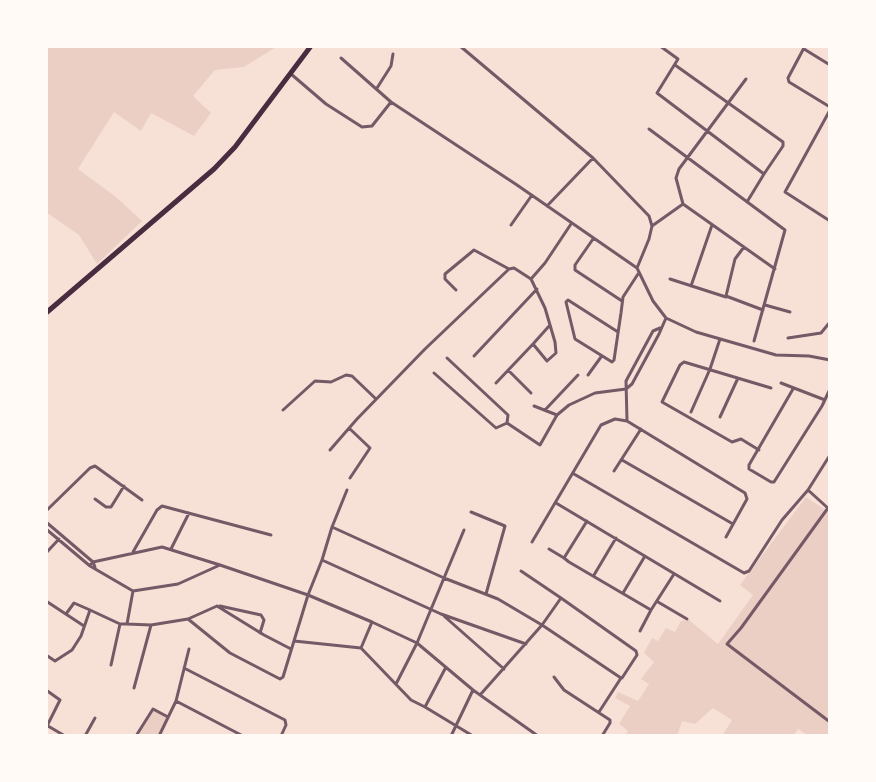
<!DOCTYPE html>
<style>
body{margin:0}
#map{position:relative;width:876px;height:782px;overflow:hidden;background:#f7e1d7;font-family:"Varela Round",sans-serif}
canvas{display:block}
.frame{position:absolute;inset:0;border:48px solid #fffaf5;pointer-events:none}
</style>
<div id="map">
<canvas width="876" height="782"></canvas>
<div class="frame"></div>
</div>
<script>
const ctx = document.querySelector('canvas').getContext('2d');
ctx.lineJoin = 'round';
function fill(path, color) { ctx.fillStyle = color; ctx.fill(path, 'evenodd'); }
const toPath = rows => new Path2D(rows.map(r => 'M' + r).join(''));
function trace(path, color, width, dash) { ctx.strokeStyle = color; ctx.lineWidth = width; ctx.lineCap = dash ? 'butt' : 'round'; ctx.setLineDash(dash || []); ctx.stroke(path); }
const green = toPath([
 [46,46,278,46,244,67,215,70,193,96,211,113,194,136,151,113,141,131,114,112,78,169,116,197,142,221,97,264,79,235,46,212],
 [806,497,830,513,830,736,809,736,798,729,793,736,722,736,732,720,713,708,695,724,682,721,677,736,625,736,628,731,619,724,630,706,615,698,618,692,638,701,649,684,641,679,654,662,644,653,652,638,658,641,666,628,675,632,681,621,689,620,718,644,753,595,740,585],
 [154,710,167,718,157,736,138,736]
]);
const minor = toPath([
 [460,46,593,158,649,216,652,226,649,239,637,268,653,301,666,318,696,332,776,355,809,356,830,360],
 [660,46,678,59,657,93,764,174,747,202],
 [805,46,788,78,789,82,830,107],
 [804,49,830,65],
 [341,58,391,102],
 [675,65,783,142,783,146,764,174],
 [291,74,326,104,362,127,372,126,391,102,517,185,637,268],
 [377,88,391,66,393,54],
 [830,110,785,192,830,221],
 [649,129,785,230,754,341],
 [830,181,830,188],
 [683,204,775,269],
 [547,206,593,158],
 [511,225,532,195],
 [652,226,683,204,676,178,679,169,746,79],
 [593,239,575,265,575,270,622,301],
 [744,247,735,259,726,296,763,310],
 [670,279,726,297],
 [691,286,712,225],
 [456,290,445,279,445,274,474,250,509,269],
 [765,305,790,312],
 [550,325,533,344,547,361,556,353,555,342,545,308,531,279,545,263,571,224],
 [660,328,653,331,626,381,627,421,745,493,747,499,726,537],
 [618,332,568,300,566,302,575,339,612,362,614,360,621,313,623,297,638,274],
 [788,338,821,333,830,322],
 [474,356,537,289],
 [508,370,531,393],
 [434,373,496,428,507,423,508,415,447,358],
 [588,375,601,357],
 [496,383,533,344],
 [781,383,825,400],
 [793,389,749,465,749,469,771,482,774,482,822,406,830,389],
 [534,406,557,415],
 [283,410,315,381,331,382,346,375,352,376,376,399],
 [545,410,578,375],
 [691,412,710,369,720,339],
 [720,417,738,378],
 [507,423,540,445,557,415,569,405,595,393,626,389,632,384,659,334,666,318],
 [349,428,370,448,350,478],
 [330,450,357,419,425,349,509,269,514,268,531,279],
 [759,450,741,439,732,442,662,402,680,365,684,362,771,388],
 [622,460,733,524],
 [614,471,641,429],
 [574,474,744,573,749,571,782,520,808,490,830,455],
 [808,490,830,510],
 [95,499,106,507,111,507,124,486],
 [556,503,720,601],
 [828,508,741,628,727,644,830,722],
 [46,511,90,468,95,466,142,500],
 [471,512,505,526,486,594],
 [587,521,564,558,569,562,651,610,674,574],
 [46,522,93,562,95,567],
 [332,527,347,490],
 [46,529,90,566,133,591,178,584,220,565,308,595,322,560,441,614,526,644],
 [532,542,601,425,615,419,627,421],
 [171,549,189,513],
 [549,549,564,558],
 [133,552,157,510,162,506,271,535],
 [46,553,59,539],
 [322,560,332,527,444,578,464,530],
 [90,565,93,562,162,547,220,565],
 [521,571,561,598,542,625,621,678,599,712],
 [594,575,616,538],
 [623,593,645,556],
 [561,598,636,651,637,655,622,678],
 [46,601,84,626],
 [658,602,687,619],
 [217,606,264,635,291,649],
 [220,606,261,615,264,620,260,633],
 [66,614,74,603,90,610],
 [444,616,504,669],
 [188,619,230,653,280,679,283,677,308,595,372,622,417,643,473,690,451,736],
 [127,624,151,625,188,619,217,606],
 [640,631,651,610],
 [294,641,361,648,411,700,425,707,446,667],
 [361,648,372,622],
 [46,655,55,661,72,650,81,636,90,610,120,624],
 [111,665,120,624,127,624,133,591],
 [184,668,285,720,286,725,281,736],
 [554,677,564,690,610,720,610,723,602,736],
 [396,684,417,643,444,578,498,599,542,625,480,695],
 [134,688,151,625],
 [46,690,60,700,46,728],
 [473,690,538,736],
 [176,701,243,736],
 [425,707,473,736],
 [48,726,65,736],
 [85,736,95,718],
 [136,736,153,709,168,717],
 [159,736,176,701,189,649]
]);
const trunk = toPath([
 [46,313,214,169,235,147,311,46]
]);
fill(green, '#ebcfc5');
trace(minor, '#755966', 3);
trace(trunk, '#4a2c40', 5);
</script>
